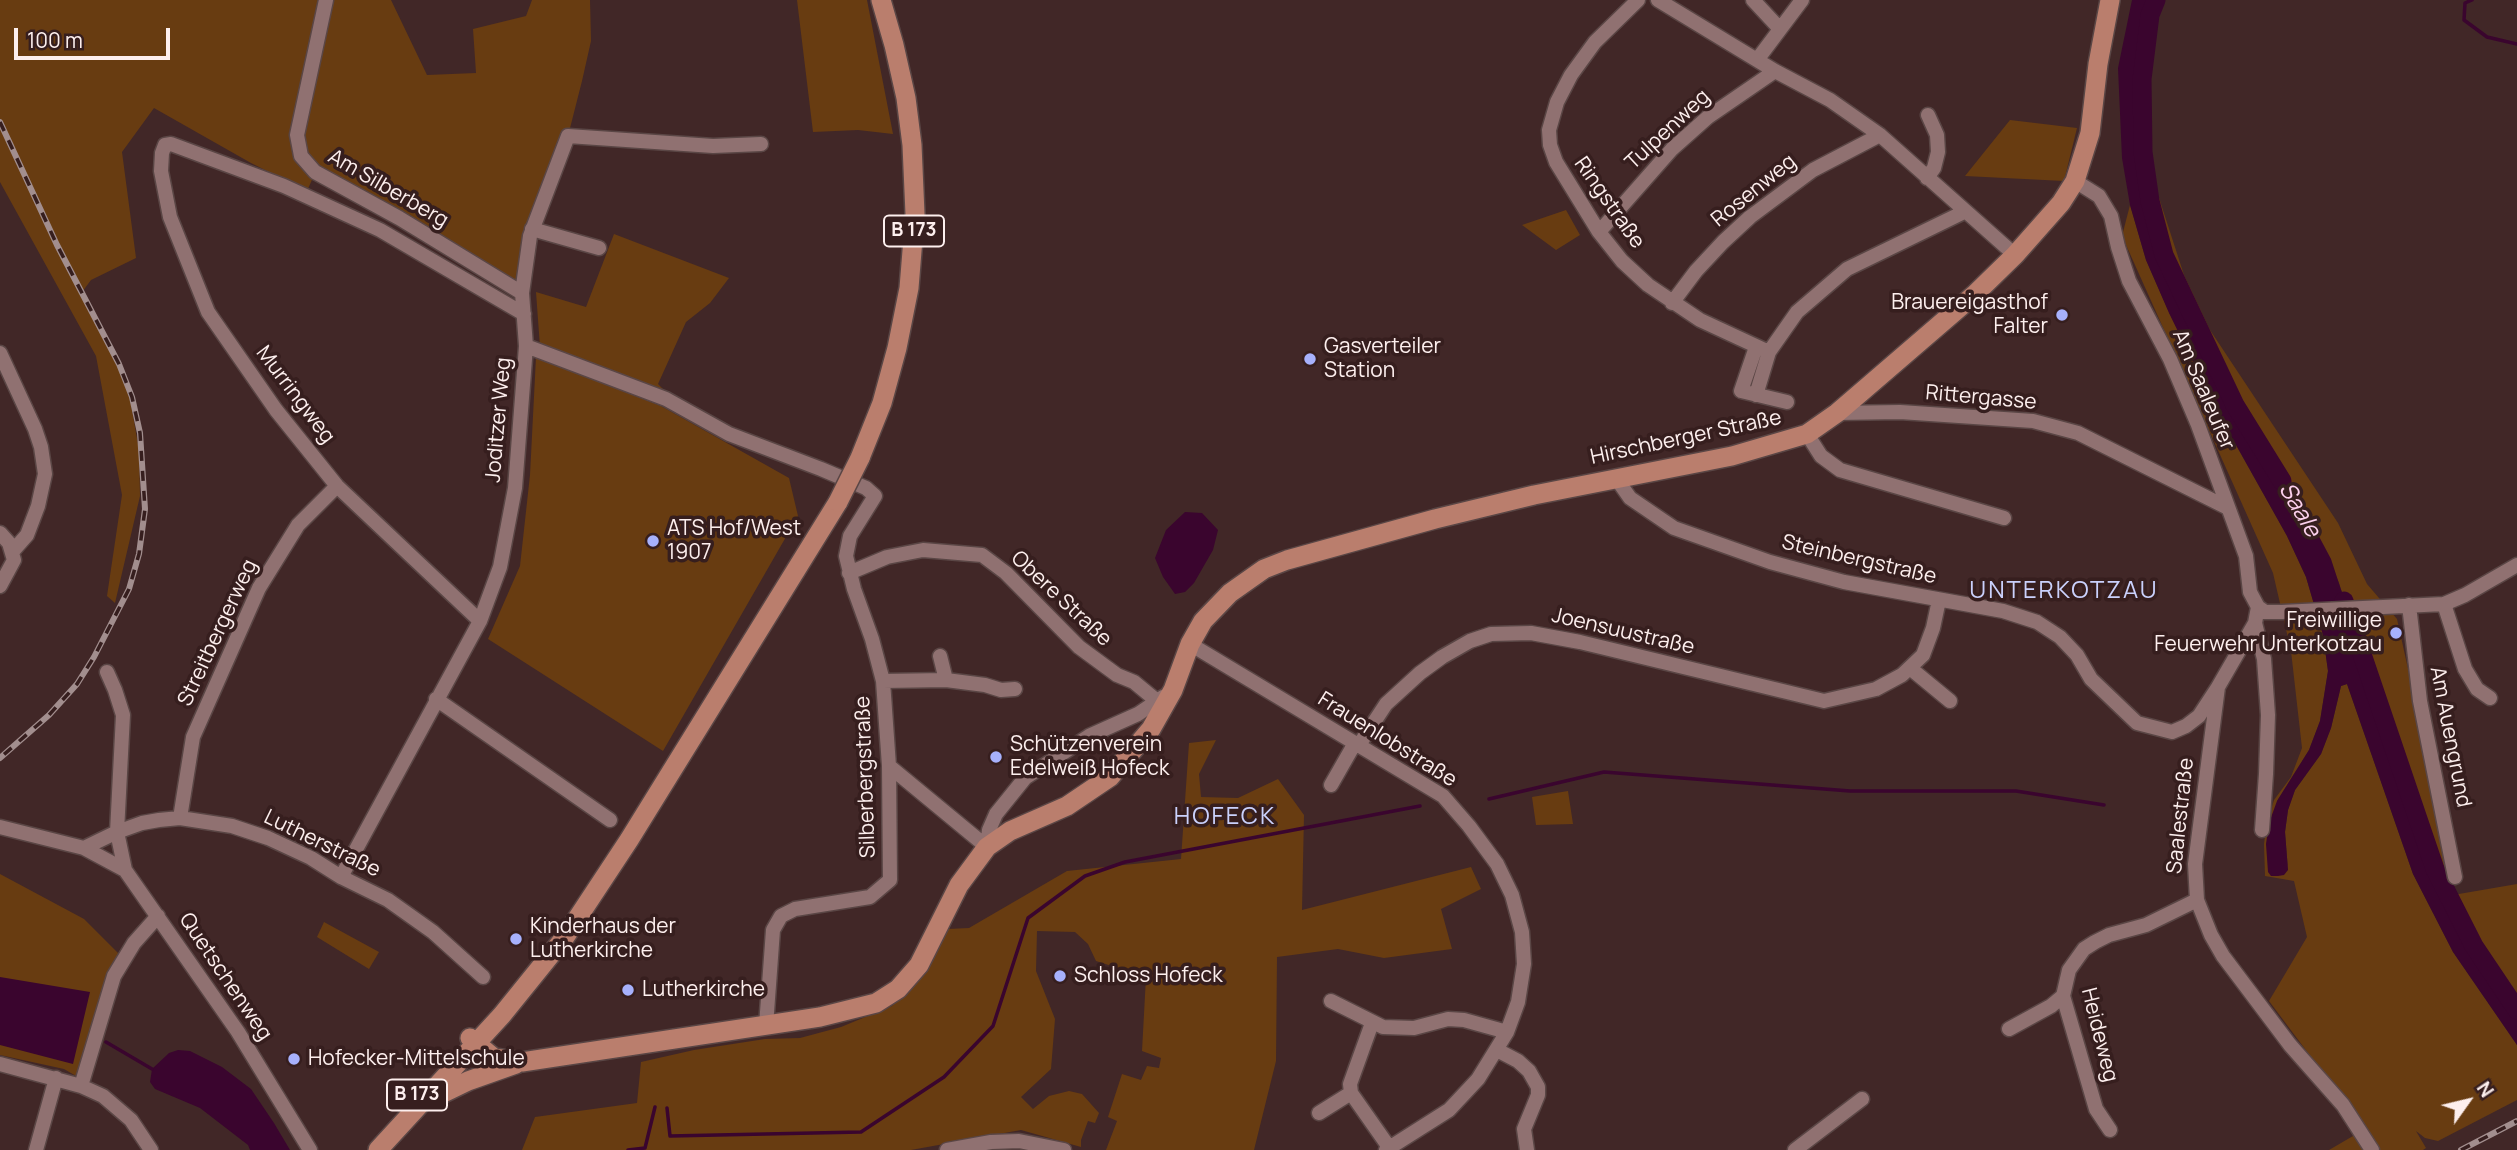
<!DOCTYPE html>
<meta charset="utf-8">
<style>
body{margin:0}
#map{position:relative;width:2517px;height:1150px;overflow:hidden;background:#412727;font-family:Manrope,sans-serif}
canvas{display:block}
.north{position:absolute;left:2433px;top:1066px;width:70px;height:70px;-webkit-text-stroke:5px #361e1e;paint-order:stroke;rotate:56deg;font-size:19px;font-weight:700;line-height:28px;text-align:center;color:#fdefee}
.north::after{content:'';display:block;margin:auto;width:24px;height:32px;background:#fdefee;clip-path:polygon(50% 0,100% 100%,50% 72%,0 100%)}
.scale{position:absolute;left:14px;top:28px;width:156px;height:32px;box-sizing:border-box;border:4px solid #fdefee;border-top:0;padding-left:9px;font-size:21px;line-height:24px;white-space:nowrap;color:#fdefee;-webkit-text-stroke:5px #361e1e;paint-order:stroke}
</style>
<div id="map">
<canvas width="2517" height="1150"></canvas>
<div class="north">N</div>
<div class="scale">100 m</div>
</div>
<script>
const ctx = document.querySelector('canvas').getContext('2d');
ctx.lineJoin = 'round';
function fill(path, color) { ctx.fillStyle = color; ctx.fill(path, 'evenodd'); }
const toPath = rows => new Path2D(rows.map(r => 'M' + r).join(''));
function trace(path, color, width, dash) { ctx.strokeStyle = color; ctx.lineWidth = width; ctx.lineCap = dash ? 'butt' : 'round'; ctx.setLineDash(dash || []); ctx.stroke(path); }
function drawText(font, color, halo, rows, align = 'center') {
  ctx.font = font + ' Manrope,sans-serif'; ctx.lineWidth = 7; ctx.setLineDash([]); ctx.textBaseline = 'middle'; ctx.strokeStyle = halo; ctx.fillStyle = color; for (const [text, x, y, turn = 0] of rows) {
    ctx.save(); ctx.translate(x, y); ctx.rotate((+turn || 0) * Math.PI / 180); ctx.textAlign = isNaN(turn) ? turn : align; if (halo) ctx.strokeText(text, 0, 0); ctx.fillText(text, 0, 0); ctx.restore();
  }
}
const green = toPath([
 [0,0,391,0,427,75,476,73,473,29,526,16,532,0,590,0,591,41,582,81,568,136,532,229,522,293,315,173,307,191,251,163,154,108,122,152,136,258,91,280,82,292,117,364,130,399,139,450,140,496,115,603,107,596,122,495,96,356,0,182],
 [797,0,867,0,893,134,858,130,813,132],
 [2010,120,2077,128,2064,181,1965,176],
 [2137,151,2149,167,2184,275,2210,330,2338,523,2367,584,2397,619,2430,768,2453,895,2517,884,2517,1010,2470,943,2444,896,2428,857,2339,583,2314,527,2233,407,2181,304,2160,254,2145,200],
 [2130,205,2146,260,2169,312,2217,411,2287,536,2306,577,2323,635,2328,671,2320,721,2309,750,2277,801,2288,870,2285,832,2288,810,2295,790,2321,754,2331,728,2341,686,2347,684,2413,874,2453,952,2517,1045,2517,1100,2438,1141,2425,1138,2416,1131,2426,1148,2423,1150,2329,1150,2365,1129,2269,1001,2307,937,2294,881,2265,876,2264,844,2267,822,2274,800,2291,777,2302,748,2291,651,2273,573,2122,236],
 [1566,210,1580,235,1556,250,1522,225],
 [614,234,729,278,710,303,686,322,658,384,665,391,540,347,536,292,586,307],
 [536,357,661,406,789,478,798,516,663,751,488,639,520,566,530,475],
 [1216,740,1199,774,1201,797,1238,798,1278,779,1304,815,1302,910,1471,867,1481,889,1441,909,1452,949,1384,958,1338,949,1277,957,1276,1061,1254,1150,1106,1150,1117,1121,1108,1117,1122,1074,1141,1080,1147,1066,1159,1068,1161,1058,1142,1051,1146,977,1096,961,1088,944,1075,932,1037,931,1036,971,1055,1019,1051,1069,1021,1097,1033,1109,1049,1096,1069,1091,1082,1094,1099,1113,1095,1123,1088,1121,1081,1140,1081,1147,1021,1130,911,1150,522,1150,535,1117,637,1103,641,1062,694,1050,765,1039,800,1038,841,1027,892,1006,921,976,948,929,969,928,1067,871,1181,859,1189,743],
 [1568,791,1573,824,1536,825,1532,797],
 [0,874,84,919,124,959,83,1080,64,1069,0,1055],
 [324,922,379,952,369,969,317,937]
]);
const water = toPath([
 [2132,0,2154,0,2149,18,2143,60,2138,111,2137,151,2145,200,2160,254,2181,304,2233,407,2314,527,2331,559,2428,857,2444,896,2470,943,2517,1010,2517,1045,2453,952,2413,874,2347,684,2341,686,2331,728,2321,754,2295,790,2288,810,2285,832,2288,870,2284,875,2278,876,2271,876,2268,872,2266,844,2269,823,2277,801,2309,750,2320,721,2328,671,2323,635,2306,577,2287,536,2217,411,2169,313,2146,260,2130,205,2122,158,2118,68],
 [1185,512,1202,513,1218,530,1213,550,1194,583,1185,592,1175,594,1163,577,1155,558,1166,530],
 [0,977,90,992,73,1064,0,1045],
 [178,1050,190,1051,222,1067,251,1089,274,1123,290,1150,250,1150,248,1145,200,1108,155,1089,150,1082,152,1069,169,1053]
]);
const stream = toPath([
 [2472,0,2465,3,2464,20,2487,37,2517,44],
 [1489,799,1604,772,1850,791,2016,791,2104,805],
 [106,1042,152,1069],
 [667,1108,670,1136,861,1132,944,1077,993,1026,1028,918,1085,876,1125,862,1420,806],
 [628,1150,645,1148,655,1107]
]);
const river = toPath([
 [2156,0,2150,15,2142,79,2143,152,2150,201,2164,255,2235,405,2282,481],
 [2344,601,2435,869,2474,946,2517,1010]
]);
const minor = toPath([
 [326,0,297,135,301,156,315,172,399,218,522,293],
 [1638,0,1595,42,1571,75,1557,102,1549,130,1550,145,1556,162,1599,232,1622,261,1648,285,1700,320,1769,352],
 [1658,0,1775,71,1830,100,1880,135,2015,255],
 [1753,0,1780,29],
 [1757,60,1802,0],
 [1927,178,1934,168,1938,152,1937,135,1928,115],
 [2075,181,2099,196,2111,216,2118,247,2129,281,2170,359,2198,425,2246,556,2250,592,2258,607,2265,612,2282,612,2444,604,2465,595,2517,565],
 [532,229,599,248],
 [1599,232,1672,149,1708,117,1775,71],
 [1672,303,1696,271,1723,242,1750,217,1813,170,1880,135],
 [526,346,666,399,729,434,821,469,866,488,875,496,850,536,846,556,854,589,872,639,883,681,889,766,890,880,870,897,795,909,781,916,773,930,766,1026],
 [1756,347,1741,391,1787,402],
 [0,353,35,429,41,447,45,474,38,506,27,535,12,552],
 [1756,395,1769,352,1797,312,1847,269,1964,212],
 [1837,413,1900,412,2033,421,2078,433,2228,508],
 [1807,434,1821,456,1840,470,2004,518],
 [1616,478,1630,498,1674,528,1770,562,1844,582,2003,611,2037,622,2060,637,2077,655,2091,679,2137,723,2172,732,2186,726,2199,716,2218,687],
 [0,533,9,543,14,560,0,586],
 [849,573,887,557,923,550,982,555,1006,573,1079,647,1117,675,1134,682,1157,701],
 [2444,604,2465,669,2477,689,2490,698],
 [2409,605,2420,701,2455,877],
 [2258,607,2255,623,2218,687,2195,864,2197,900,2211,935,2223,956,2290,1045,2343,1105,2372,1150],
 [480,621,337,486,276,410,208,312,170,217,161,171,162,153,165,145,171,144,284,186,380,230,524,314],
 [2255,623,2264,659,2268,715,2266,774,2262,830],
 [1190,644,1443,796,1469,826,1497,864,1512,895,1522,932,1524,964,1518,1002,1507,1032,1478,1079,1449,1110,1386,1150],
 [940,656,946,680],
 [1910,668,1950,701],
 [107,672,115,690,123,715,117,832,125,870],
 [883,681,946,680,985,685,1001,690,1015,689],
 [436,699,610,820],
 [1359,745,1386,704,1420,673,1442,657,1470,641,1491,634,1531,633,1580,642,1824,701,1876,689,1902,675,1923,655,1933,628,1939,600],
 [889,766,987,847],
 [1331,785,1355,743],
 [180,818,193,737,259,588,298,525,337,486],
 [0,827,84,848,117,832,142,823,159,820,180,818,232,826,268,838,311,858,341,877,388,900,433,932,483,977],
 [987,847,989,830,996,814,1025,778,1089,736,1138,714,1163,697],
 [84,848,125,870,238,1032,310,1150],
 [341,877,480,621,500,567,515,488,526,346,522,293,530,236,568,136,713,146,761,144],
 [1331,1001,1383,1027,1414,1028,1448,1019,1464,1020,1507,1032],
 [1372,1023,1350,1084,1351,1093,1391,1150],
 [2009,1029,2051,1006,2063,996],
 [1497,1050,1518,1061,1529,1071,1538,1087,1538,1095,1524,1129,1527,1150],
 [0,1064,81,1086,103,1096,131,1120,151,1150],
 [81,1086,114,976,134,943,158,916],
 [1319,1113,1351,1093],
 [2110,1130,2096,1109,2063,996,2069,970,2084,949,2095,942,2109,935,2146,925,2197,900],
 [36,1150,56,1078],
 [947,1150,991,1142,1019,1141,1064,1150],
 [1795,1150,1862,1099]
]);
const major = toPath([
 [860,458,882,403,897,348,909,288,915,214,912,145,906,98,894,45,881,0],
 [470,1038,494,1058,522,1062,820,1017,876,1003,898,989,919,965,959,885,987,847,1010,831,1067,806,1110,777,1151,729,1173,690,1190,644,1203,621,1230,593,1264,569,1287,560,1435,519,1534,495,1732,456,1807,434,1837,413,1974,295,2015,255,2061,203,2075,181,2090,133,2098,64,2110,0],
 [431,1099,468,1081,516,1064],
 [378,1150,502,1015,565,937,629,840,838,502]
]);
const rail = toPath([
 [0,122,57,245,119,364,132,397,140,433,145,509,139,554,129,589,94,657,77,684,49,715,0,758],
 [2461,1150,2517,1121]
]);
const majorBridge = toPath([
 [838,502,860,458]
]);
const markers = [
 [2062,315,7,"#a7b1fc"],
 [1310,359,7,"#a7b1fc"],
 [653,541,7,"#a7b1fc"],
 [2396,633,7,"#a7b1fc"],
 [996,757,7,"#a7b1fc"],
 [516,939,7,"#a7b1fc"],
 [1060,976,7,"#a7b1fc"],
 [628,990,7,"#a7b1fc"],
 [294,1059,7,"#a7b1fc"]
];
const shields = [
 [914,231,60],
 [417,1095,60]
];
const shieldNames = [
 ["B 173",914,231],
 ["B 173",417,1095]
];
const streetNames = [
 ["Tulpenweg",1668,130,-43],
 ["Am Silberberg",388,189,30],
 ["Rosenweg",1754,191,-39],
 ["Ringstraße",1609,203,55],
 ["Am Saaleufer",2203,390,67],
 ["Murringweg",295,395,53],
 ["Rittergasse",1981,398,5],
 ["Joditzer Weg",499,420,-85],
 ["Hirschberger Straße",1686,438,-12],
 ["Steinbergstraße",1859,560,13],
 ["Obere Straße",1061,599,43],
 ["Joensuustraße",1623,632,13],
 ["Streitbergerweg",218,633,-65],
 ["Am Auengrund",2450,737,79],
 ["Frauenlobstraße",1387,740,32],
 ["Silberbergstraße",866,777,-92],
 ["Saalestraße",2181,816,-84],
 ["Lutherstraße",322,844,26],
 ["Quetschenweg",225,977,56],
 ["Heideweg",2099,1035,76]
];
const poiNames = [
 ["Brauereigasthof",2048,303,"right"],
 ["Falter",2048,327,"right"],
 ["Gasverteiler",1324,347],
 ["Station",1324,371],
 ["ATS Hof/West",667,529],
 ["1907",667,553],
 ["Freiwillige",2382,621,"right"],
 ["Feuerwehr Unterkotzau",2382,645,"right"],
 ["Schützenverein",1010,745],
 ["Edelweiß Hofeck",1010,769],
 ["Kinderhaus der",530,927],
 ["Lutherkirche",530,951],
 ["Schloss Hofeck",1074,976],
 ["Lutherkirche",642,990],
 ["Hofecker-Mittelschule",308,1059]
];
const waterNames = [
 ["Saale",2299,510,59]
];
const quarterNames = [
 ["UNTERKOTZAU",2064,591],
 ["HOFECK",1225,817]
];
fill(green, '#683c11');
fill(water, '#3a052e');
trace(stream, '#3a052e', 3.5);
trace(river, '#3a052e', 19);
trace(minor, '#5a4645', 17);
trace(major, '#5a4645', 22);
trace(minor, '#907171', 14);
trace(major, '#ba7e6d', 19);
trace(rail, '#a28e8e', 6);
trace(rail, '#361e1e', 3.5, [10]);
trace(majorBridge, '#5a4645', 22, []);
trace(majorBridge, '#ba7e6d', 19);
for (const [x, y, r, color] of markers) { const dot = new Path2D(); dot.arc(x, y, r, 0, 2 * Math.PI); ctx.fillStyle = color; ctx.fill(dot); trace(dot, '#361e1e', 2.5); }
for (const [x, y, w] of shields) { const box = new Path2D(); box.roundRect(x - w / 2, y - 15.5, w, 31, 5); ctx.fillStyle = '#361e1e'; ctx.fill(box); trace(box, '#fdefee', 2); }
drawText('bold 19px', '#fdefee', null, shieldNames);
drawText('21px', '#fdefee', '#361e1e', streetNames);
drawText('21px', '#fdefee', '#361e1e', poiNames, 'left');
drawText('italic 23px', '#fcd1ed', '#361e1e', waterNames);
ctx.letterSpacing = '2px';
drawText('24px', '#cad1fc', '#361e1e', quarterNames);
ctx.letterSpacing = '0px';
</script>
